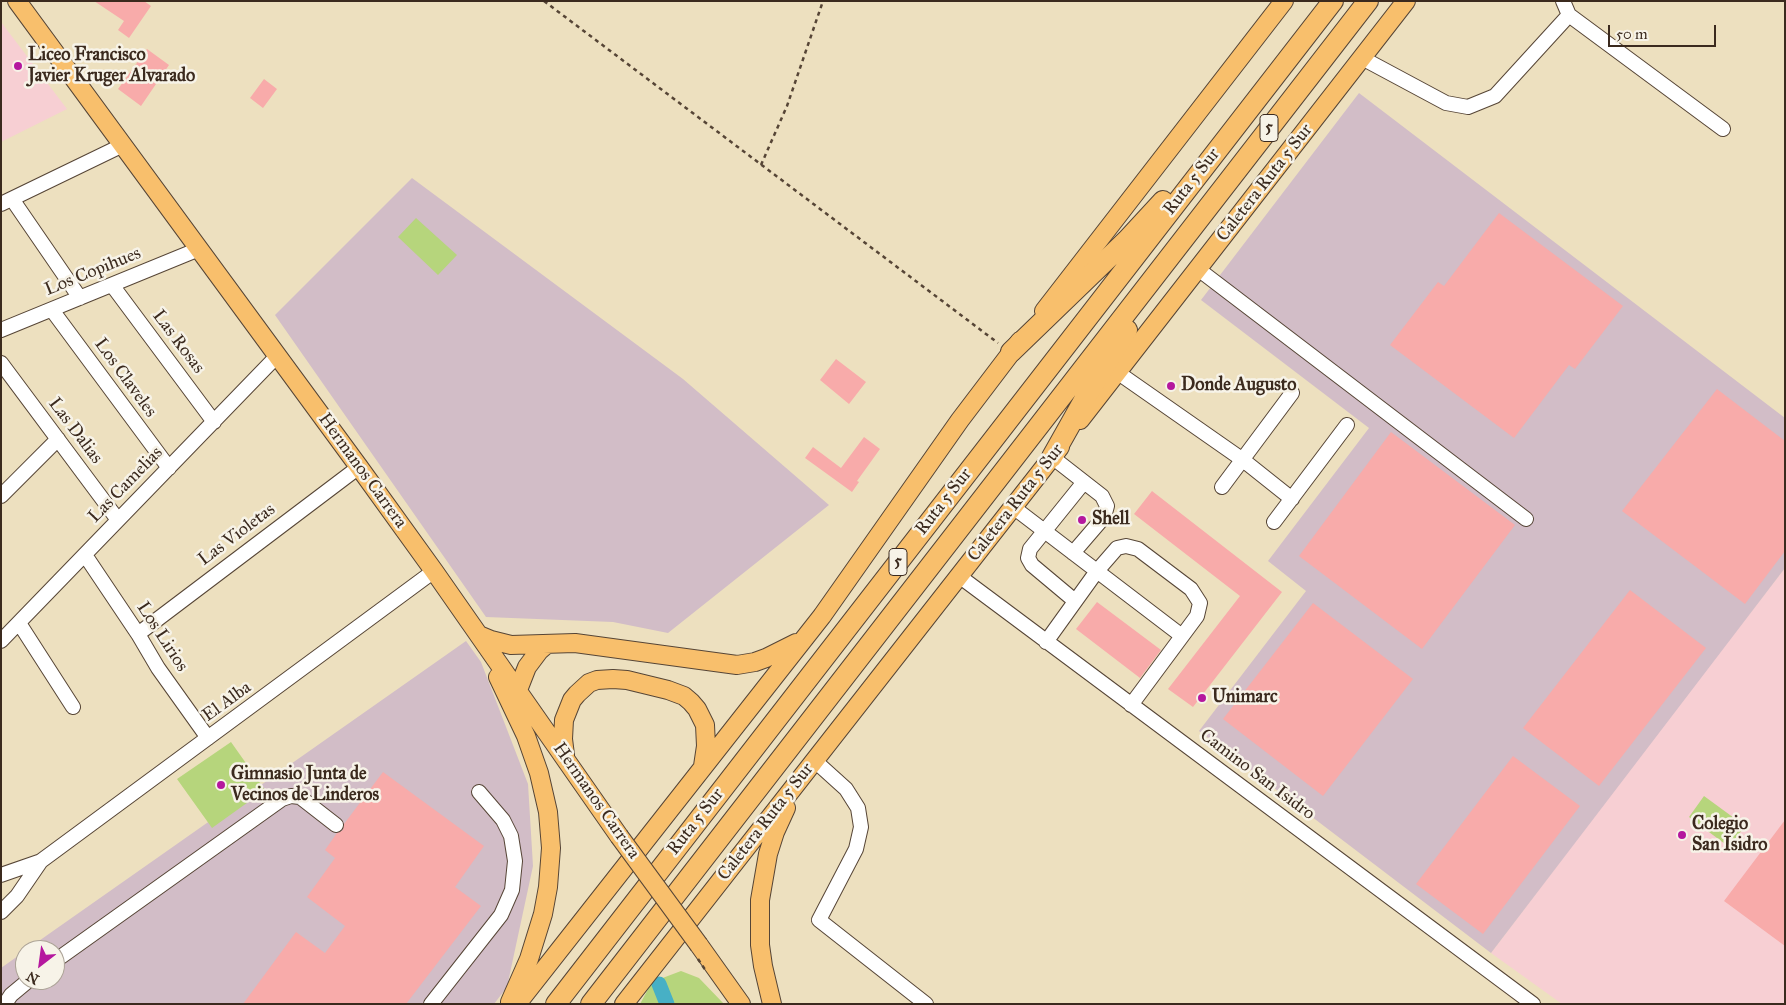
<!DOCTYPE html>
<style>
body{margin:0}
#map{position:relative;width:1786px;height:1005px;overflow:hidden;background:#ede0bf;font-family:"IM FELL Great Primer",serif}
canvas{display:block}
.frame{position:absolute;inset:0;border:2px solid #3b2a1e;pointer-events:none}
.north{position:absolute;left:15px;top:940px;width:50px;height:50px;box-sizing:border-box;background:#f7f3e8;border:1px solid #aca397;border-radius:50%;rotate:210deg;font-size:14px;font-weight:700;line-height:20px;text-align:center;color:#3b2a1e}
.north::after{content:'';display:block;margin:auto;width:18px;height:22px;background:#b5179e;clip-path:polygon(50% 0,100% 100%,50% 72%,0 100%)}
.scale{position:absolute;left:1608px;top:25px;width:108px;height:22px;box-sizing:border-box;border:2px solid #3b2a1e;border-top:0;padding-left:6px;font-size:15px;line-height:18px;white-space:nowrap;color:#3b2a1e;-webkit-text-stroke:4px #f7f3e8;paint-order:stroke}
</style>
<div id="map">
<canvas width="1786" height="1005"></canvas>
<div class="frame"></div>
<div class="north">N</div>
<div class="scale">50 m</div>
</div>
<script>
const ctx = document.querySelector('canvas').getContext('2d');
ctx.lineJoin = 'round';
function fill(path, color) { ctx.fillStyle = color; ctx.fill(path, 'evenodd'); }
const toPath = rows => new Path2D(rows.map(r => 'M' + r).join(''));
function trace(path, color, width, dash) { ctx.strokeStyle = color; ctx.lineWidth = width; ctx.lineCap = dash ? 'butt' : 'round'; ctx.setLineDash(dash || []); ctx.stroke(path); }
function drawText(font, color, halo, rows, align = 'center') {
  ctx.font = font + ' "IM FELL Great Primer",serif'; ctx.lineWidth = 5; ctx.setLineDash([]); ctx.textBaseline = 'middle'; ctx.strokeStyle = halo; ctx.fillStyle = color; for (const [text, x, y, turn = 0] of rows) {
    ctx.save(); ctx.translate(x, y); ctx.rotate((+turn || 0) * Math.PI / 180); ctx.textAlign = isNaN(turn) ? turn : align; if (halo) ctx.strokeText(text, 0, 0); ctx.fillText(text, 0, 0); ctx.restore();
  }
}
const built = toPath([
 [1,22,67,109,1,142],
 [1785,568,1785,1004,1562,1004,1491,953,1669,717]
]);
const industrial = toPath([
 [1359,93,1785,418,1785,568,1491,953,1199,731,1306,591,1268,561,1369,428,1201,300],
 [412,178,683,379,829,505,668,633,613,622,486,617,275,315],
 [466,641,481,662,528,784,533,866,507,987,494,1004,1,1004,1,968,25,951,25,980,55,980,55,950,26,950]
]);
const green = toPath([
 [416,218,457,255,438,275,398,237],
 [231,742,265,790,212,828,177,779],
 [1704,796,1745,826,1729,847,1689,817],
 [681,971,699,978,724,1004,640,1004,652,982]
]);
const canal = toPath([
 [659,984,667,1004]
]);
const building = toPath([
 [94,1,144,1,151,6,129,38,118,30,124,21],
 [147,49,169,65,141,106,118,89],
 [264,79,277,89,263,108,250,98],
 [1499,213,1623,306,1575,369,1569,365,1514,438,1390,345,1438,282,1444,286],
 [836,359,866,382,849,404,820,380],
 [1717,389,1785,441,1785,551,1745,604,1622,511],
 [1391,432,1515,525,1422,649,1299,556],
 [864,437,880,449,857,481,859,482,852,492,805,458,813,447,841,468],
 [1152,491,1282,592,1193,707,1168,689,1240,596,1134,514],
 [1630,590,1706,648,1599,786,1523,728],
 [1097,602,1161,650,1140,678,1076,629],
 [1313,603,1413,679,1323,796,1223,719],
 [1513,756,1580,806,1483,934,1416,884],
 [383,772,484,846,455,887,481,906,406,1004,243,1004,296,932,325,953,345,926,307,897,335,858,325,850,337,833,343,830,344,824],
 [1785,820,1785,946,1724,901]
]);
const path = toPath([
 [544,1,998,343],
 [761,165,787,106,823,1]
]);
const minor = toPath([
 [1563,1,1569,15,1723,129],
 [1362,58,1446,103,1468,107,1495,96,1569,15],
 [12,199,80,298],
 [1,204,123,145],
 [1198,269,1526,519],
 [112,285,214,422],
 [52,310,169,468],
 [1,330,199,249],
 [1,363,118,520],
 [1117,372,1243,460,1292,499],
 [1052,457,1102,496,1107,506,1104,517,1073,553],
 [1222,487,1292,393],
 [1,496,58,439],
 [1013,507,1182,636],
 [1274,522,1347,425],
 [85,555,138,634,158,668,208,738],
 [959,576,1533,1004],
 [1075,601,1032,565,1028,558,1030,549,1084,482],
 [19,623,73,707],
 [138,634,359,467],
 [1,641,278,355],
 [1046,642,1097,571,1117,548,1126,546,1138,549,1191,589,1200,603,1197,616,1131,705],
 [815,761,846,789,858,808,861,827,856,849,819,920,926,1004],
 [1,875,41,861,434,571],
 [1,912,17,896,41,861],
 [55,961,282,799,291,796,300,797,336,825],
 [5,1004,11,995,29,980],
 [431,1004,501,915,512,890,515,861,511,836,503,820,479,792]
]);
const major = toPath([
 [17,1,359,467,434,571,619,836],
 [1044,311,1284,1],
 [1080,420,1406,1],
 [479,635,491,640,511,645,575,643,737,665,755,662,766,658,796,643],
 [498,677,526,736,539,773,548,812,551,848,548,887,543,914,529,959,510,1002],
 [518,690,527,667,539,651,547,644],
 [565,755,563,739,564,720,572,700,577,694,589,683,597,680,613,679,627,680,668,690,684,696,691,702,697,709,705,725,706,746,703,766],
 [699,945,741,1004],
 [517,1004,822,616,960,420,1020,341],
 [624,1004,1060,447],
 [772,1004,763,966,760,945,760,900,768,854,775,832,786,808]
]);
const highway = toPath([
 [1011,352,1127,240,1163,201],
 [1052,457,1088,393,1127,330],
 [556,1004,1333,1],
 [591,1004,1368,1]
]);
const pathBridge = toPath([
 [698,959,706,971]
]);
const majorBridge = toPath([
 [619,836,699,945]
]);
const markers = [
 [18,66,5,"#b5179e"],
 [1171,386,5,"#b5179e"],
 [1082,520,5,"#b5179e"],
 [1202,698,5,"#b5179e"],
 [221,785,5,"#b5179e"],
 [1682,835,5,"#b5179e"]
];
const shields = [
 [1269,128,18],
 [898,562,18]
];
const shieldNames = [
 ["5",1269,128],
 ["5",898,562]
];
const poiNames = [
 ["Liceo Francisco",28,56],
 ["Javier Kruger Alvarado",28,77],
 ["Donde Augusto",1181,386],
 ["Shell",1092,520],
 ["Unimarc",1212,698],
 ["Gimnasio Junta de",231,775],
 ["Vecinos de Linderos",231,796],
 ["Colegio",1692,825],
 ["San Isidro",1692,846]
];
const streetNames = [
 ["Ruta 5 Sur",1192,182,-52],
 ["Caletera Ruta 5 Sur",1265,183,-52],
 ["Los Copihues",93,272,-22],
 ["Las Rosas",178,342,53],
 ["Los Claveles",125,378,54],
 ["Las Dalias",75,431,53],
 ["Hermanos Carrera",362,471,54],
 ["Las Camelias",126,485,-46],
 ["Ruta 5 Sur",944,502,-52],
 ["Caletera Ruta 5 Sur",1016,503,-52],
 ["Las Violetas",237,535,-37],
 ["Los Lirios",162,637,57],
 ["El Alba",227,702,-36],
 ["Camino San Isidro",1257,775,37],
 ["Hermanos Carrera",596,801,55],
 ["Ruta 5 Sur",696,822,-52],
 ["Caletera Ruta 5 Sur",766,822,-52]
];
fill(built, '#f7cfd3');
fill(industrial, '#d2bdc7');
fill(green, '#b6d57c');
trace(canal, '#47b0c5', 15);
fill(building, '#f8abaa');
trace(minor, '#564536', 16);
trace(major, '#564536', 20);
trace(highway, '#564536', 22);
trace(path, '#564536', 2.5, [4, 4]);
trace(minor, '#fff', 14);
trace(major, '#f8bf6c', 18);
trace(highway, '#f8bf6c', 20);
trace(majorBridge, '#564536', 20, []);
trace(pathBridge, '#564536', 2.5, [4, 4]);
trace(majorBridge, '#f8bf6c', 18);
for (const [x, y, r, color] of markers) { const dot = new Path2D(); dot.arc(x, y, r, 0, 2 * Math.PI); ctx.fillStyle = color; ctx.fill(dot); trace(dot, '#f7f3e8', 2); }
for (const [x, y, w] of shields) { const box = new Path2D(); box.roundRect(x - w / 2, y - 13.5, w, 27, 4); ctx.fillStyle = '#f7f3e8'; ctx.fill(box); trace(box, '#3b2a1e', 1); }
drawText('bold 16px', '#3b2a1e', null, shieldNames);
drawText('bold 18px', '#3b2a1e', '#f7f3e8', poiNames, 'left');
drawText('18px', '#3b2a1e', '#f7f3e8', streetNames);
</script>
